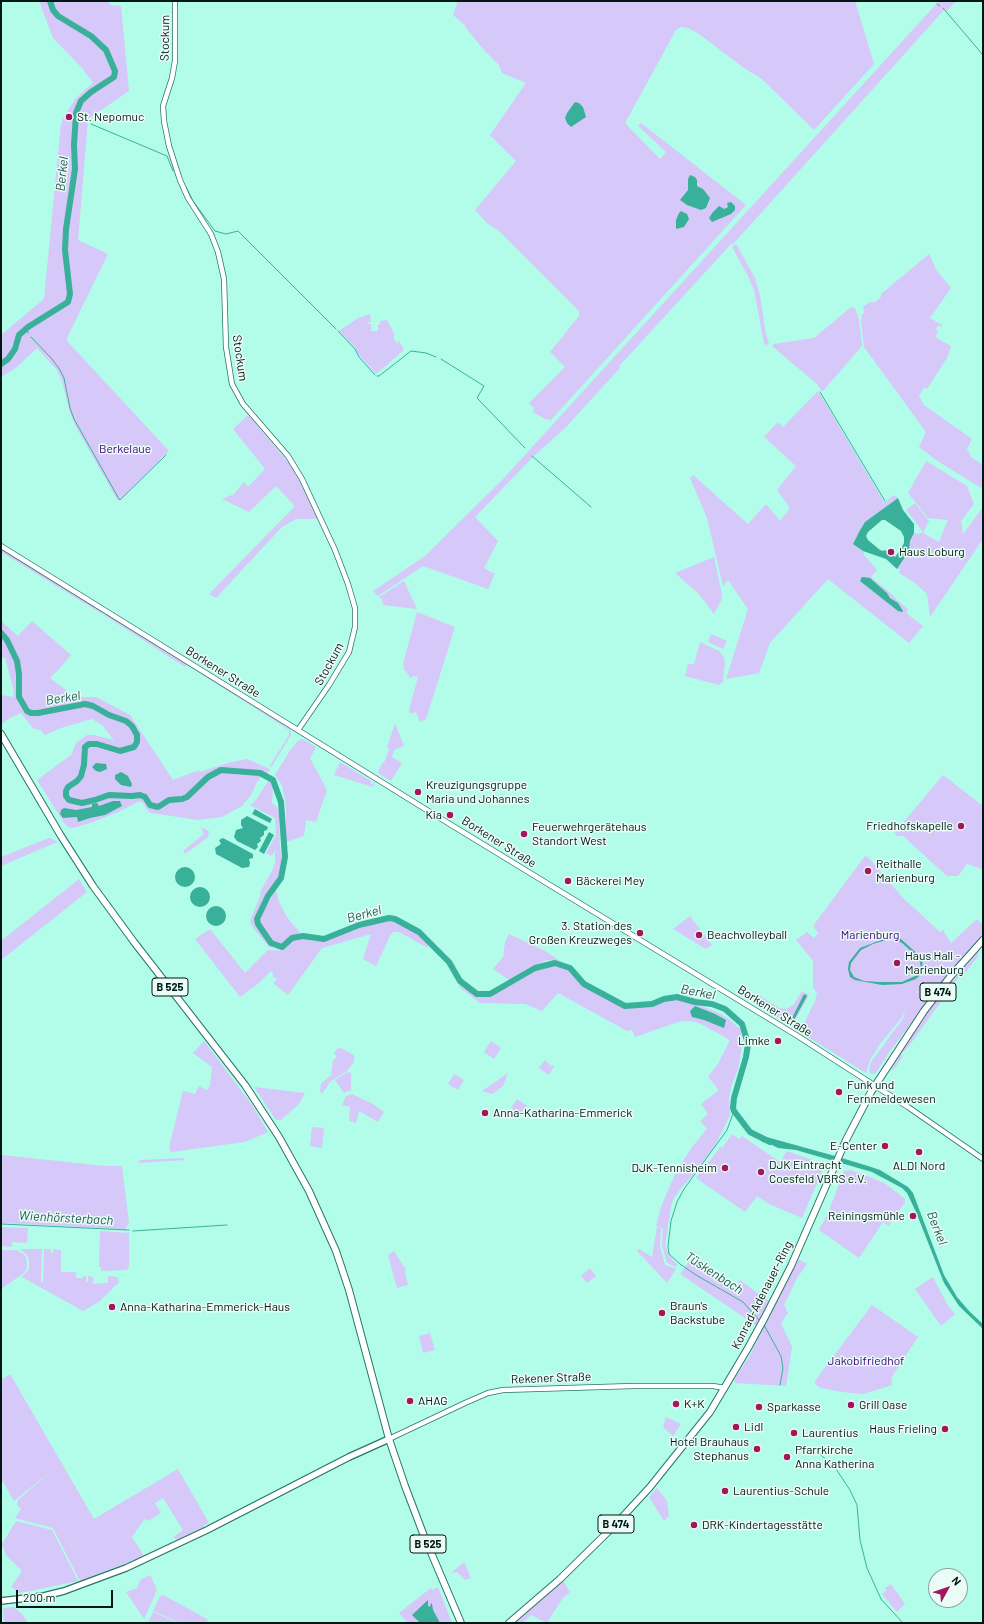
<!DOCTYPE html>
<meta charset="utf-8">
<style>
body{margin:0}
#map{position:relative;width:984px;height:1624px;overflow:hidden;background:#b2fcea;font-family:Barlow,sans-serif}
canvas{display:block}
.frame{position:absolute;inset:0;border:2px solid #001813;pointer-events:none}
.north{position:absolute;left:928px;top:1568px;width:40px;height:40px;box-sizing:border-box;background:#ebfcf7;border:1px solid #8da19c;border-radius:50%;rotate:50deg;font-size:11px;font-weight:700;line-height:16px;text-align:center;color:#001813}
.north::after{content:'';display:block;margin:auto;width:14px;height:18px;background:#a3165c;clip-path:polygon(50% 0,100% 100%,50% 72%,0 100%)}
.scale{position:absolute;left:16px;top:1590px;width:97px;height:18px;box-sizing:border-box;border:2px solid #001813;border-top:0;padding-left:5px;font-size:12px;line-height:14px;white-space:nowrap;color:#001813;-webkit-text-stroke:3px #ebfcf7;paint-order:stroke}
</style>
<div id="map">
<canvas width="984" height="1624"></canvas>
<div class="frame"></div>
<div class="north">N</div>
<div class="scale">200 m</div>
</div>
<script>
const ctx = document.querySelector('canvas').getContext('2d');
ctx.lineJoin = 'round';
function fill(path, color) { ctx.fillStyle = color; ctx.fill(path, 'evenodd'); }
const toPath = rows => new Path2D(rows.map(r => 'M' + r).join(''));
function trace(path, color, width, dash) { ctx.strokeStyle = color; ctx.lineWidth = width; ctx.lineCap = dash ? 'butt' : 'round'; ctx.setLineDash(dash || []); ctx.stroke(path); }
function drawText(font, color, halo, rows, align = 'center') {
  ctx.font = font + ' Barlow,sans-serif'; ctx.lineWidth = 3; ctx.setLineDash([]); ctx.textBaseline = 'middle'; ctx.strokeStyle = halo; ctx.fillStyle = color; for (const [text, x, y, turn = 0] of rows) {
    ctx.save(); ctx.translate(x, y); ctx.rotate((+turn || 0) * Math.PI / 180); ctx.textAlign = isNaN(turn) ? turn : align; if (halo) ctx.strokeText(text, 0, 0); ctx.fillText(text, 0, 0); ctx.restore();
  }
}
const green = toPath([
 [39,1,109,1,110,5,121,6,129,91,88,119,79,229,78,240,108,254,66,340,169,451,118,501,76,427,70,413,62,381,57,370,48,360,37,348,17,367,1,377,1,335,44,299,61,124,65,115,76,98,93,83,82,68,53,38],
 [458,1,855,1,874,64,814,130,762,79,744,68,699,34,688,28,681,27,676,30,625,123,660,159,666,152,638,126,641,123,746,205,551,420,545,419,533,412,534,408,529,403,565,367,550,352,579,316,579,311,498,230,488,224,475,210,516,161,490,135,526,83,502,73,499,65,485,51,465,27,465,25,453,15],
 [939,1,956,1,947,11,945,9,734,243,731,244,622,363,619,366,620,368,565,428,533,457,475,517,498,541,484,568,495,574,488,589,423,566,378,596,373,591,425,556,503,479],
 [736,244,755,278,760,296,766,335,769,342,766,346,764,343,754,290,748,276,732,247],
 [929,254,937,271,951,288,930,318,942,325,941,327,938,325,936,329,938,331,935,337,951,346,947,358,927,389,924,387,919,396,924,405,972,439,967,449,971,457,983,465,983,489,939,462,919,447,926,432,864,347,861,322,862,314,864,313,863,307,870,302,875,302,881,297,881,294],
 [851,307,855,308,859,319,862,346,822,392,817,384,772,346,774,344,814,338],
 [370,314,371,322,368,322,368,324,371,324,371,331,378,331,378,325,380,324,380,321,387,320,395,335,393,337,396,343,399,341,404,350,376,374,358,354,355,347,339,331,358,318],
 [818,391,884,502,874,510,894,495,898,498,865,522,854,541,858,548,863,551,864,555,877,570,871,577,895,597,895,598,908,609,906,613,923,626,909,643,828,579,770,643,759,673,726,679,748,609,728,580,723,586,707,518,690,478,693,475,748,524,766,504,780,521,790,508,777,490,796,466,764,437,778,422,783,427],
 [248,415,293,468,318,519,296,519,282,527,216,598,209,594,295,506,276,486,249,512,222,499,234,494,244,482,248,487,265,469,233,429],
 [926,461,967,486,974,504,961,521,963,534,983,507,983,539,930,617,927,594,915,583,899,573,900,569,897,569,909,551,910,541,914,533,918,534,923,532,906,510,915,503,929,521,923,533,939,542,948,520,928,518,908,493],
 [1,549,102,611,102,614,1,552],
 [714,557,722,594,721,601,714,614,698,593,675,573],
 [404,581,417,609,383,605,382,599,379,597],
 [417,612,455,627,426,719,420,722,416,712,411,714,409,710,418,677,413,676,412,678,410,678,406,671,404,670,403,664],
 [107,614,290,729,291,735,272,766,269,767,286,740,289,735,289,730,187,665,185,667,104,615],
 [1,621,18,636,32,621,71,655,59,669,50,678,75,697,96,697,130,715,173,780,199,770,200,772,228,763,247,759,270,769,265,777,261,777,257,782,251,795,242,806,222,817,198,820,151,813,148,811,142,802,138,802,118,812,90,823,73,828,68,827,64,823,37,780,71,755,76,743,87,735,94,735,114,740,102,725,92,719,61,728,45,735,40,729,38,730,33,728,21,713,10,718,1,724,1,695,13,697,14,692,5,657,1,659],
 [711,634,727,641,723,649,708,642],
 [700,642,719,651,724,657,725,663,723,682,719,685,685,676,688,664,694,664],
 [395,723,404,746,394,750,392,757,402,763,391,781,378,773,382,763,384,763,389,749,387,748],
 [303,739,316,747,310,758,327,790,316,822,306,820,304,836,286,842,286,806,282,785,275,775,291,749,299,740],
 [340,762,371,781,371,785,375,782,373,787,334,775],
 [943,775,983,806,983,868,982,869,967,864,958,876,947,876,903,836,897,836,893,830,897,823,903,823],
 [269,780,273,786,272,803,277,807,279,815,280,846,282,863,278,878,262,901,255,919,258,928,270,945,274,948,284,948,293,940,305,938,313,941,325,941,368,925,389,921,399,923,416,933,427,944,428,948,399,932,394,932,391,934,376,966,363,959,371,934,322,948,288,995,273,983,277,979,272,976,274,974,271,971,259,983,240,997,195,939,210,929,245,973,268,950,284,951,269,947,254,929,250,921,261,894,260,892,272,871,275,862,275,851,271,856,266,853,276,835,275,818,250,805,255,801],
 [201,827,209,831,208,837,185,854,183,851,204,834],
 [49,838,53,839,57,842,1,866,1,857],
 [865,856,868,857,903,898,940,932,944,930,944,932,951,943,977,919,983,925,983,938,933,995,890,1051,875,1074,871,1074,869,1071,871,1062,904,1017,905,1009,903,1016,880,1044,870,1060,866,1073,800,1032,815,1001,817,992,813,988,813,961,796,940,807,932,814,938,818,933,813,926],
 [79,879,87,892,1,960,1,941],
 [276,890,279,902,287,917,300,933,290,937,279,945,273,942,260,922,260,919,263,911],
 [690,916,712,945,706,949,673,929],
 [509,934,545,951,569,967,559,961,547,960,531,967,509,980,493,969,503,957,505,942],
 [979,951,978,956,967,971,958,978,909,1046,901,1054,903,1056,894,1069,891,1070,909,1038,937,999],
 [554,964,569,969,583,984,625,1007,652,1006,664,1000,676,999,694,1003,719,1013,729,1019,741,1030,742,1045,738,1069,731,1087,729,1099,730,1115,716,1144,694,1174,681,1188,673,1200,671,1207,665,1245,669,1255,677,1265,676,1267,667,1263,662,1245,663,1228,656,1226,661,1207,675,1174,692,1147,707,1129,700,1121,708,1114,701,1104,719,1090,708,1077,718,1064,730,1040,703,1025,696,1022,686,1021,678,1022,635,1037,632,1030,627,1031,558,993,542,1011,525,1004,480,1003,458,986,459,985,477,995,491,995,535,969],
 [802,991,808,994,808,997,792,1026,753,1003,757,994,779,1008,787,1009,794,1004],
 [204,1041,252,1105,268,1132,245,1142,171,1152,169,1148,183,1091,195,1094,199,1086,207,1090,210,1085,212,1067,193,1053],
 [491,1041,501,1048,494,1059,484,1052],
 [341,1048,354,1055,354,1062,347,1071,330,1082,322,1094,320,1091,321,1084,331,1075,333,1060,337,1057,334,1053,337,1049],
 [545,1060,551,1066,552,1065,554,1066,549,1075,539,1068],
 [348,1072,351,1074,351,1090,344,1093,335,1080],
 [508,1073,503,1086,494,1093,492,1094,482,1091],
 [454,1074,464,1080,458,1090,448,1084],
 [254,1087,305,1093,299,1104,281,1120,276,1120],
 [352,1094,373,1104,384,1112,378,1122,359,1111,356,1123,349,1121,350,1107,342,1105,346,1096],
 [517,1099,527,1106,520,1114,511,1108],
 [312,1127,324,1128,322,1148,310,1146],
 [732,1134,739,1139,742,1136,780,1162,787,1151,812,1160,812,1162,824,1167,802,1218,769,1204,757,1196,745,1212,696,1178,708,1161,709,1162,720,1147,722,1148],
 [1,1155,105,1166,122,1166,129,1223,125,1229,1,1223],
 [183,1158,184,1160,139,1163,140,1160],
 [849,1170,863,1174,886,1184,905,1199,905,1202,889,1226,883,1222,859,1258,819,1230,828,1213,844,1171],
 [1,1227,28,1228,27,1243,12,1242,12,1247,1,1246],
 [657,1227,661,1228,660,1247,665,1265,676,1269,667,1283,637,1251,639,1249,652,1257],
 [934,1230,946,1243,940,1248,932,1232],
 [100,1231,129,1233,129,1266,127,1270,101,1271,101,1267,99,1267],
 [20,1249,42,1249,41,1282,43,1282,44,1249,51,1249,51,1253,53,1253,53,1249,61,1250,61,1272,76,1272,76,1278,83,1278,83,1276,86,1276,86,1282,88,1282,88,1276,93,1277,93,1284,108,1283,108,1276,117,1277,119,1282,100,1301,83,1311,22,1277,29,1269,29,1261,28,1256],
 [1,1250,16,1250,22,1253,26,1257,27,1267,24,1273,1,1289],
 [394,1251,406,1270,405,1272,408,1285,397,1288,388,1255],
 [798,1259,807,1264,797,1278,784,1305,788,1313,781,1323,792,1347,786,1386,735,1383,734,1379,749,1357],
 [690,1260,693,1260,720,1278,721,1284,726,1282,735,1288,740,1280,770,1302,757,1326,680,1274],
 [590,1268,596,1276,587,1283,581,1276],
 [933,1277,947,1304,955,1314,941,1326,915,1289],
 [872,1305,918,1337,891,1378,892,1385,864,1394,842,1392,821,1388,815,1384,815,1381],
 [430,1333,435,1350,423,1353,419,1336],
 [10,1374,94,1519,178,1469,209,1523,204,1525,204,1527,177,1540,173,1537,183,1530,163,1498,155,1503,161,1513,148,1521,146,1519,143,1521,132,1537,144,1556,80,1581,53,1528,15,1518,21,1509,17,1505,18,1500,51,1471,14,1501,1,1478,1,1380],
 [666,1417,681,1424,673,1436,663,1427],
 [657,1488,667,1501,669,1516,664,1521,649,1497],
 [16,1521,52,1530,78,1581,20,1593,11,1587,22,1571,6,1555,2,1544],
 [464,1562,471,1578,465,1580,457,1572,451,1573],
 [150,1575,157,1590,144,1619,126,1592,137,1588,140,1580],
 [563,1581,570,1592,562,1599,547,1623,531,1615,522,1623,515,1623],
 [891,1584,905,1604,897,1612,882,1594,887,1590,885,1588],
 [438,1587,452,1623,408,1623,399,1613,431,1588,432,1590],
 [163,1595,207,1619,208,1620,207,1623,181,1623,153,1611,160,1596],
 [14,1607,22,1614,28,1623,4,1623,3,1608],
 [153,1612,178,1623,148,1623]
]);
const water = toPath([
 [575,102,579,103,583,107,586,117,571,127,567,123,565,118,567,113],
 [690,175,695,177,697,180,697,186,703,189,710,198,706,208,701,210,687,205,680,200,688,190,688,179],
 [731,202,735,206,735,210,731,214,712,222,709,218,713,212,719,206,724,209,728,207,727,203],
 [681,211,687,214,689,219,684,227,676,229,676,220,679,213],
 [898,498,903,510,914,524,914,533,910,541,909,551,897,569,886,559,863,551,853,544,859,532,865,522],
 [882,520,885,520,901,531,904,537,904,543,901,549,895,557,885,550,883,551,880,550,868,540,866,536,868,532],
 [862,577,870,578,887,593,890,598,898,603,903,611,902,612,898,611,860,581],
 [96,763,106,764,107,769,100,772,96,771,92,767],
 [121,772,128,776,132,784,131,787,121,785,115,779,115,775],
 [113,801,120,801,122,806,105,815,90,818,78,822,77,817,63,818,60,814,61,810,64,808,76,810,92,807,92,804,97,803,99,806],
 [255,809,272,819,270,823,252,814],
 [247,816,268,827,267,830,264,831,264,835,260,838,261,841,257,844,258,847,255,850,237,841,234,837,236,830,243,828,241,825,241,820],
 [269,832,274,835,264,854,259,851],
 [223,838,253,854,253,858,249,859,250,863,249,867,242,868,216,854,215,848,221,844,219,840],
 '175 877a10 10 0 1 1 20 0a10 10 0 1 1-20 0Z',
 '190 897a10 10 0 1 1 20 0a10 10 0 1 1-20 0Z',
 '206 916a10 10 0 1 1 20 0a10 10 0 1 1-20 0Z',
 [892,934,901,939,923,959,921,974,916,979,902,984,882,985,855,980,850,977,848,969,849,962,860,948,889,937],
 [893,938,902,943,919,958,921,968,917,975,902,982,879,982,864,981,854,977,850,970,851,963,861,950,873,944],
 [804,994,807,996,794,1020,789,1021,781,1015,782,1013,785,1013,792,1018],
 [695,1006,715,1014,726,1020,724,1028,704,1020,692,1017,690,1011],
 [763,1136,835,1156,868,1166,880,1170,908,1187,913,1193,944,1275,957,1297,970,1312,983,1324,983,1329,959,1306,944,1283,916,1212,907,1193,902,1188,872,1172,796,1150,778,1148,768,1143,762,1142],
 [428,1600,428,1606,430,1607,431,1603,432,1604,433,1610,440,1623,420,1623,412,1615]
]);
const stream = toPath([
 [937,4,940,6],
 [943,8,983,55],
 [91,124,167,156,173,171],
 [186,187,193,201,215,231,226,234,238,231,336,329],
 [27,328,28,333],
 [338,331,355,349,359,357,375,375],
 [31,337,52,359,60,370,64,378,70,408,74,419,119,499,120,500,166,455],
 [441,359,484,386,477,398,525,448],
 [377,376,379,376,411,351,426,353,436,357],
 [820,392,885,501],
 [532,456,591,507],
 [734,1111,727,1130,684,1189,677,1202,671,1221,668,1246,669,1254,680,1264,696,1275,743,1302,760,1321],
 [1,1224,129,1230],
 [133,1231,227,1225],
 [764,1325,781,1356,783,1368,780,1385],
 [820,1454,836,1469,850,1490,857,1505,860,1540,867,1568,881,1599,903,1623]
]);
const river = toPath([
 [1,364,8,359,15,349,19,335,28,327,68,302,70,294,65,250,66,229,75,169,74,145,76,113,81,101,91,92,114,77,115,71,106,50,91,36,58,16,53,10,50,1],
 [1,633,7,640,17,661,19,674,19,697,27,711,31,713,38,713,85,704,93,706,109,715,126,721,132,726,137,735,137,742,134,747,120,751,97,744,89,744,85,747,84,765,81,776,77,781,68,787,66,791,66,796,69,800,82,803,95,800,109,795,132,796,140,795,145,797,150,805,158,807,169,800,182,799,187,797,208,777,221,770,260,773,273,780,281,802,285,857,281,878,268,896,257,919,258,924,271,943,282,947,292,938,303,936,324,939,359,925,389,918,395,919,419,932,449,962,460,981,477,994,490,994,535,968,555,963,570,968,584,984,625,1006,652,1004,664,999,677,997,695,1002,712,1004,725,1009,742,1024,748,1044,746,1057,734,1098,733,1108,734,1111,750,1132,770,1142]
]);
const tertiary = toPath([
 [175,1,175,61,172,78,163,106,164,121,169,146,180,180,188,198,211,234,218,252,224,279,226,347,232,384,243,404,288,456,302,479,335,550,348,584,355,608,355,627,349,652,329,685,298,730],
 [1,546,430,812,796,1035,908,1107,983,1159],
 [389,1439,465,1403,488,1393,503,1390,633,1386,713,1386,725,1388]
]);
const secondary = toPath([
 [1,1601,44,1596,64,1591,126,1568,207,1530,349,1457,389,1439]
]);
const primary = toPath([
 [1,734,61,836,93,886,134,942,245,1085,279,1137,309,1191,336,1251,349,1290,389,1439,405,1486,424,1536,461,1623],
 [509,1623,560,1579,616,1524,650,1487,710,1412,748,1348,765,1317,791,1266,846,1140,871,1092,924,1011,950,977,983,940]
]);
const markers = [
 [69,117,4,"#a3165c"],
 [891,552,4,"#a3165c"],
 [418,792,4,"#a3165c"],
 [450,815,4,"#a3165c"],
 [961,826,4,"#a3165c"],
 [524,834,4,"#a3165c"],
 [868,871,4,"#a3165c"],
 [568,881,4,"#a3165c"],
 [640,933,4,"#a3165c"],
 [699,935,4,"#a3165c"],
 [897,963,4,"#a3165c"],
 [778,1041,4,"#a3165c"],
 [839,1092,4,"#a3165c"],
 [485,1113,4,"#a3165c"],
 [885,1146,4,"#a3165c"],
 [919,1152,4,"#a3165c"],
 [725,1168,4,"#a3165c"],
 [761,1172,4,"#a3165c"],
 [913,1216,4,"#a3165c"],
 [112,1307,4,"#a3165c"],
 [662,1313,4,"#a3165c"],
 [410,1401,4,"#a3165c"],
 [676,1404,4,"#a3165c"],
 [851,1405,4,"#a3165c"],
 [759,1407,4,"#a3165c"],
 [736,1427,4,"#a3165c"],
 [945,1429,4,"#a3165c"],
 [794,1433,4,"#a3165c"],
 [757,1449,4,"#a3165c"],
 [787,1457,4,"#a3165c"],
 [725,1491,4,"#a3165c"],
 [694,1525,4,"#a3165c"]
];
const shields = [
 [170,987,36],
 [938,992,36],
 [616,1524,36],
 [428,1544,36]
];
const shieldNames = [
 ["B 525",170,987],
 ["B 474",938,992],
 ["B 474",616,1524],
 ["B 525",428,1544]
];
const streetNames = [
 ["Stockum",165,38,-89],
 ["Stockum",240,358,82],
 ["Stockum",329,664,-61],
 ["Borkener Straße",223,672,32],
 ["Borkener Straße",499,842,32],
 ["Borkener Straße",775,1011,32],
 ["Konrad-Adenauer-Ring",762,1295,-63],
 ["Rekener Straße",551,1378,-2]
];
const poiNames = [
 ["St. Nepomuc",77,117],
 ["Haus Loburg",899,552],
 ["Kreuzigungsgruppe",426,785],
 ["Maria und Johannes",426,799],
 ["Kia",442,815,"right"],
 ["Friedhofskapelle",953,826,"right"],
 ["Feuerwehrgerätehaus",532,827],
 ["Standort West",532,841],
 ["Reithalle",876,864],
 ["Marienburg",876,878],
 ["Bäckerei Mey",576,881],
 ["3. Station des",632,926,"right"],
 ["Großen Kreuzweges",632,940,"right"],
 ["Beachvolleyball",707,935],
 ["Haus Hall -",905,956],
 ["Marienburg",905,970],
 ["Limke",770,1041,"right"],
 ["Funk und",847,1085],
 ["Fernmeldewesen",847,1099],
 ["Anna-Katharina-Emmerick",493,1113],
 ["E-Center",877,1146,"right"],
 ["DJK Eintracht",769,1165],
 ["Coesfeld VBRS e.V.",769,1179],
 ["ALDI Nord",919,1166,"center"],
 ["DJK-Tennisheim",717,1168,"right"],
 ["Reiningsmühle",905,1216,"right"],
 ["Braun's",670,1306],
 ["Backstube",670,1320],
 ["Anna-Katharina-Emmerick-Haus",120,1307],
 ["AHAG",418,1401],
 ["K+K",684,1404],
 ["Grill Oase",859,1405],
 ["Sparkasse",767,1407],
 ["Lidl",744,1427],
 ["Haus Frieling",937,1429,"right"],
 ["Laurentius",802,1433],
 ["Hotel Brauhaus",749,1442,"right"],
 ["Stephanus",749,1456,"right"],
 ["Pfarrkirche",795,1450],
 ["Anna Katherina",795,1464],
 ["Laurentius-Schule",733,1491],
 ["DRK-Kindertagesstätte",702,1525]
];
const parkNames = [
 ["Berkelaue",125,449],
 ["Marienburg",870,935],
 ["Jakobifriedhof",866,1361]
];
const waterNames = [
 ["Berkel",62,174,-84],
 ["Berkel",63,698,-9],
 ["Berkel",364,914,-15],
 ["Berkel",698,992,11],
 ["Wienhörsterbach",66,1218,3],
 ["Berkel",937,1228,69],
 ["Tüskenbach",714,1273,33]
];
fill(green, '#d6c8f9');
fill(water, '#39b09a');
trace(stream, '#39b09a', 1);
trace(river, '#39b09a', 6);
trace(tertiary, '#2a7566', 6);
trace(secondary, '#2a7566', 8);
trace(primary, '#2a7566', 8);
trace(tertiary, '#fff', 4.5);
trace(secondary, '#fff', 5.5);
trace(primary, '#fff', 6);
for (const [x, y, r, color] of markers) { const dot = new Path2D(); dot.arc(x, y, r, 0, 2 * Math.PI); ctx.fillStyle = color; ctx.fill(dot); trace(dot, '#ebfcf7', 1.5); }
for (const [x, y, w] of shields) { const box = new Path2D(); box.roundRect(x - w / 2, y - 9, w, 18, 3); ctx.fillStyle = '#ebfcf7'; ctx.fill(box); trace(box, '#001813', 1); }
drawText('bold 11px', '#001813', null, shieldNames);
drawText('12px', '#001813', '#ebfcf7', streetNames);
drawText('12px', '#001813', '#ebfcf7', poiNames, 'left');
drawText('12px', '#3d0076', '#ebfcf7', parkNames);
drawText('italic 13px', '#205f53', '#ebfcf7', waterNames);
</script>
